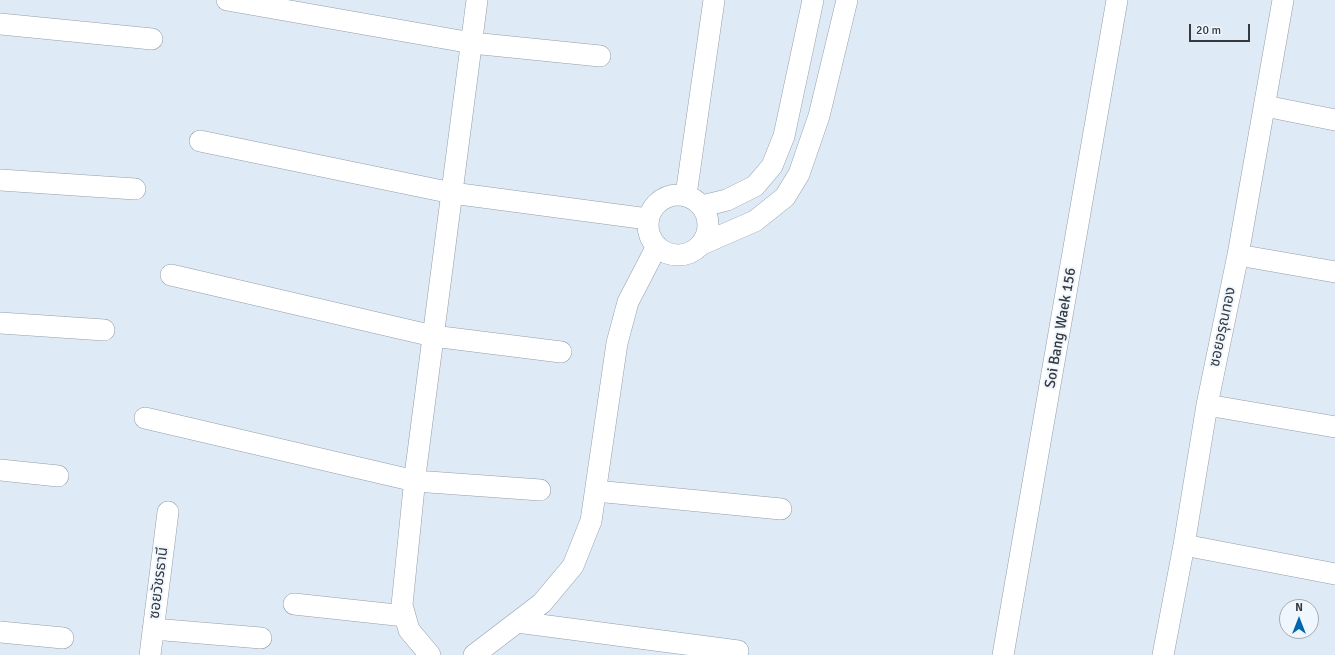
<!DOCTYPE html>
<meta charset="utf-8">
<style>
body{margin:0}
#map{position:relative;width:1335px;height:655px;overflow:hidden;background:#deeaf6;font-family:Signika,sans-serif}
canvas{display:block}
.north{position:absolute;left:1279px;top:599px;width:40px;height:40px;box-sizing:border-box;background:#eff6fe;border:1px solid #a5abb2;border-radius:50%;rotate:0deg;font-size:11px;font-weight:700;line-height:16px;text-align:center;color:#363a3f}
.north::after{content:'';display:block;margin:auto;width:14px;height:18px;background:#0065b1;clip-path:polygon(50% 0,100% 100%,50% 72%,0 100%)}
.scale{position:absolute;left:1189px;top:24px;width:61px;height:18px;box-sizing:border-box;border:2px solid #363a3f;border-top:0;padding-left:5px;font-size:12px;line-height:14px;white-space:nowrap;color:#363a3f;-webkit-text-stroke:3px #eff6fe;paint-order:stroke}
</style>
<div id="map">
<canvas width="1335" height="655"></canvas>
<div class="north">N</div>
<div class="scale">20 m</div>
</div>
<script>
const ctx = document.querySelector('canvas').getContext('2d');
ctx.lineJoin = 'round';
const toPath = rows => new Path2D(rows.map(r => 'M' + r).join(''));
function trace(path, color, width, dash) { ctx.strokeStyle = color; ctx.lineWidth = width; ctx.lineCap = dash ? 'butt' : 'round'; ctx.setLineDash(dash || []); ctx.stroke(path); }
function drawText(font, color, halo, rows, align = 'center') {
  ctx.font = font + ' Signika,"Noto Sans Thai",sans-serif'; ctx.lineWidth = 4; ctx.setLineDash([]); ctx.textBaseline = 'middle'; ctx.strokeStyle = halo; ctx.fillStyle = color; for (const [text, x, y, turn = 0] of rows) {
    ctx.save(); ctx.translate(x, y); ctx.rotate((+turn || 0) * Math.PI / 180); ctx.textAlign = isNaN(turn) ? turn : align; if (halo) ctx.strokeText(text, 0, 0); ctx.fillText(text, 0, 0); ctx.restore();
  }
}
const minor = toPath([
 [227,0,472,43,600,56],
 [0,24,152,39],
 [1265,106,1335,120],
 [200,141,452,193,648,219],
 [0,180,135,189],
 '648 225a30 30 0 1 1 60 0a30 30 0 1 1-60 0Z',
 [686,195,714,0],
 [702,206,727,200,755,186,772,166,784,136,813,0],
 [702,244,755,221,785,197,799,174,819,116,847,0],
 [1238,255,1335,272],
 [171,275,433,336,561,352],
 [0,323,104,330],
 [1207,405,1335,427],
 [145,418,415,481,540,490],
 [0,470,58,476],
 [596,491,781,509],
 [1184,545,1335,574],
 [294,604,405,616],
 [517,622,738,651],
 [153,629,261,638],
 [0,632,63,638],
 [150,655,168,512],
 [430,655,409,630,402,605,416,468,477,0],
 [474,655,542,603,573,566,591,521,617,343,628,302,657,246],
 [1003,655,1117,0],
 [1163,655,1184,545,1207,405,1238,255,1283,0]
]);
const streetNames = [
 ["ซอยอรุณทอง",1223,327,-78],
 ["Soi Bang Waek 156",1061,328,-80],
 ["ซอยวัชรธานี",159,583,-83]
];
trace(minor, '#939eaa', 22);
trace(minor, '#fff', 21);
drawText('15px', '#363a3f', '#eff6fe', streetNames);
</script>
